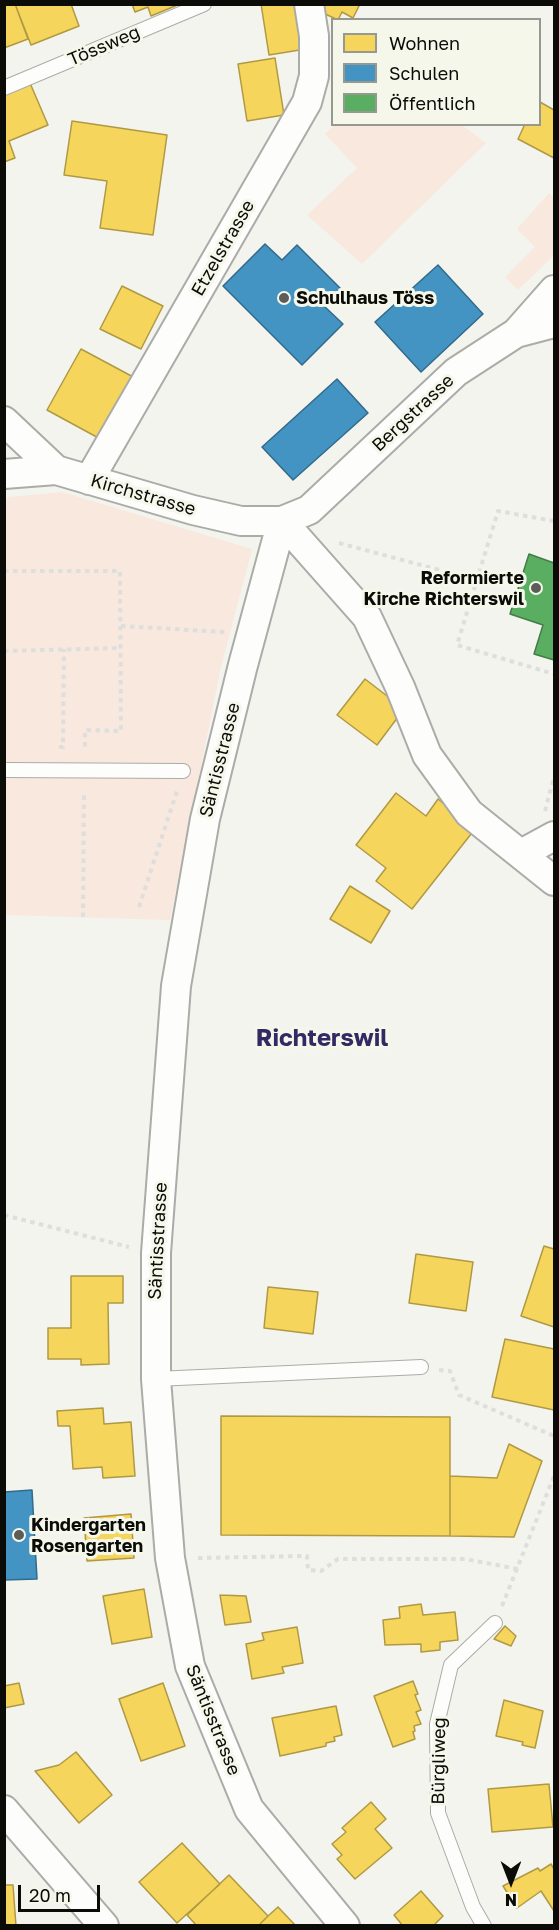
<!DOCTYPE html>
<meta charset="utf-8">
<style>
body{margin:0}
#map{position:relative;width:559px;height:1930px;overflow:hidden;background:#f3f4ee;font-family:"Golos Text",sans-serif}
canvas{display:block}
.frame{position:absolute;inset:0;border:6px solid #0b0c08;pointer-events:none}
.legend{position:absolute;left:331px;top:18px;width:210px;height:108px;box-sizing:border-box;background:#f5f7eb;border:2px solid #979990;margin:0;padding:8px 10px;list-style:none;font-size:18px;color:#0b0c08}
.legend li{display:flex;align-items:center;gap:12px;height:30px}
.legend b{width:30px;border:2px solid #979990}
.north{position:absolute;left:481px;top:1852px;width:60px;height:60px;-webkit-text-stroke:4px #f5f7eb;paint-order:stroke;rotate:180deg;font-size:16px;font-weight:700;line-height:24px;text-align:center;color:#0b0c08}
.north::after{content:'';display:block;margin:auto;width:21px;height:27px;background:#0b0c08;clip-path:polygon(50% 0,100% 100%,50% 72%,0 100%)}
.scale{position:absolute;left:18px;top:1885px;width:82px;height:27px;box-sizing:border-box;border:3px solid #0b0c08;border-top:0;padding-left:8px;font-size:18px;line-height:21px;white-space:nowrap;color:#0b0c08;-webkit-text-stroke:4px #f5f7eb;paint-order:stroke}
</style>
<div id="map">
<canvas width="559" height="1930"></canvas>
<div class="frame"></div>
<ul class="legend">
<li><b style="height:16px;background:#f6d55c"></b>Wohnen</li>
<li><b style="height:16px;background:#4393c3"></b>Schulen</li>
<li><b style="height:16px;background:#5aae61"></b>Öffentlich</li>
</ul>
<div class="north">N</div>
<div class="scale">20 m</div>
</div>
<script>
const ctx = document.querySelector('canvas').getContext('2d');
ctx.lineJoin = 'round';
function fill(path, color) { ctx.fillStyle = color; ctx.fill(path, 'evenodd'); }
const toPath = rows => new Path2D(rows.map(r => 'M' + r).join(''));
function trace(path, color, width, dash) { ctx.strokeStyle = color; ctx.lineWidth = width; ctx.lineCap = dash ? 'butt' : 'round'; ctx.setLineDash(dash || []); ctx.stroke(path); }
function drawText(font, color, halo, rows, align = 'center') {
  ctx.font = font + ' "Golos Text",sans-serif'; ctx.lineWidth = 6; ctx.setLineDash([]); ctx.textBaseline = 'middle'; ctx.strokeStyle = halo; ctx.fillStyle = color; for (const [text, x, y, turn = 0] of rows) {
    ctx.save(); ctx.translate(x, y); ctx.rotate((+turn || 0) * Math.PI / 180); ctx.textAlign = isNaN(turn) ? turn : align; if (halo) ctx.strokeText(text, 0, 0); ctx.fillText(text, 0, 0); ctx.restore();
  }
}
const green = toPath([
 [334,125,462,125,486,143,362,264,307,215,357,168,325,134],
 [549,193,554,197,554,255,518,290,505,277,535,247,517,229],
 [62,492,252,549,221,667,170,920,5,915,5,501,9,497]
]);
const homes = toPath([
 [4,4,15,4,28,39,4,48,4,4],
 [15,4,71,4,79,26,31,45,15,4],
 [132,4,180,4,151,16,148,7,135,12,132,4],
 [261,4,299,4,306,49,269,55,261,4],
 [322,4,360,4,353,18,342,12,338,20,319,11,322,4],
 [275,58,284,115,247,121,238,64,275,58],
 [30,83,48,125,9,141,15,158,4,162,4,93,30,83],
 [540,102,554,110,554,158,518,139,525,124,540,124,540,102],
 [72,121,167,135,153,235,100,228,107,181,64,175,72,121],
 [122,286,163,306,141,349,100,329,122,286],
 [81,349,137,379,104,441,47,410,81,349],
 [365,679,404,709,377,745,337,715,365,679],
 [396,793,426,816,438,799,475,829,412,909,376,881,386,868,356,845,396,793],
 [350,886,390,911,371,943,330,919,350,886],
 [544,1246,554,1249,554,1327,521,1316,544,1246],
 [416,1254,473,1262,466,1311,409,1303,416,1254],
 [71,1276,123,1276,123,1303,108,1303,109,1364,81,1365,81,1359,48,1359,48,1328,71,1328,71,1276],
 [268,1287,318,1292,313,1334,264,1328,268,1287],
 [505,1339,554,1349,554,1410,492,1397,505,1339],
 [103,1408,104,1424,131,1422,135,1476,103,1478,102,1467,73,1469,70,1426,58,1426,57,1411,103,1408],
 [221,1416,450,1417,450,1536,221,1535,221,1416],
 [509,1444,542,1461,514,1537,450,1536,450,1476,497,1478,509,1444],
 [131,1514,134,1558,87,1561,84,1518,131,1514],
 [144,1589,152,1637,112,1644,103,1596,144,1589],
 [220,1595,246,1596,251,1622,225,1625,220,1595],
 [421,1604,423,1615,455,1612,458,1640,440,1642,440,1650,421,1652,421,1644,385,1645,383,1620,400,1618,399,1607,421,1604],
 [505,1626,516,1636,511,1646,494,1639,505,1626],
 [297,1627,303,1663,282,1667,284,1673,252,1679,246,1644,264,1640,262,1633,297,1627],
 [413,1681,418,1694,415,1695,421,1710,416,1712,421,1724,414,1726,415,1731,413,1732,415,1739,393,1747,374,1696,413,1681],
 [19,1683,24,1704,4,1708,4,1686,19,1683],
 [163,1683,185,1746,141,1761,119,1699,163,1683],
 [504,1700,543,1711,535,1748,522,1745,523,1742,496,1736,504,1700],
 [336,1706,342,1735,334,1737,335,1741,326,1743,326,1746,280,1756,272,1718,336,1706],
 [76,1752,112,1795,79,1823,35,1771,59,1765,76,1752],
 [549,1784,553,1827,492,1832,488,1789,549,1784],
 [371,1802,386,1819,375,1829,392,1848,355,1879,337,1859,342,1855,332,1844,346,1832,342,1828,371,1802],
 [182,1843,220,1884,177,1923,139,1882,182,1843],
 [551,1864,554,1869,554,1911,541,1891,517,1908,503,1886,538,1868,540,1871,551,1864],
 [229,1875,268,1916,258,1926,197,1926,187,1915,229,1875],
 [4,1885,13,1885,16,1926,4,1926,4,1885],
 [421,1891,443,1916,433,1926,403,1926,394,1915,421,1891],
 [278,1907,296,1926,258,1926,268,1916,278,1907]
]);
const schools = toPath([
 [265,244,282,260,297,245,341,289,324,306,343,324,302,365,223,286,265,244],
 [438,265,483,314,421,372,375,322,438,265],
 [337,379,368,413,293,480,262,447,337,379],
 [32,1490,37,1579,4,1580,4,1492,32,1490]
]);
const public = toPath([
 [529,554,554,563,554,660,534,654,543,625,510,614,529,554]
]);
const path = toPath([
 [554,521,498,511,457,645,554,674],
 [339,543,477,580],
 [4,571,120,571,121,731,85,730,85,751],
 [121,626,225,632],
 [4,651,121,648],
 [59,747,63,747,64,649],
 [545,811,554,777],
 [139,907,177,791],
 [83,917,84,791],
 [4,1215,129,1247],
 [439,1370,450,1371,459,1395,554,1436],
 [198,1558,307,1556,308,1570,321,1571,338,1559,465,1559,518,1569],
 [502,1606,554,1476]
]);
const lane = toPath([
 [4,88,204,4],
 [4,770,183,771],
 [156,1379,421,1367],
 [484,1926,473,1907,438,1813,437,1724,451,1665,495,1623]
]);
const street = toPath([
 [516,333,554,290],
 [4,421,56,470],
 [4,474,56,470,193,510,241,521,282,521,309,510,456,372,516,333,554,323],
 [89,480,307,102,314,76,314,36,309,4],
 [282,521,243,665,205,819,176,986,156,1253,156,1379,170,1558,190,1666,249,1809,345,1926],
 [282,521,367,617,400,687,427,755,469,813,554,881],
 [521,854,554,836],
 [4,1810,104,1926]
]);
const markers = [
 [284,298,6,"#5c5d58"],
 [536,588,6,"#5c5d58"],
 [19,1535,6,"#5c5d58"]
];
const streetNames = [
 ["Tössweg",104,46,-23],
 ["Etzelstrasse",223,248,-60],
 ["Bergstrasse",413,413,-43],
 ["Kirchstrasse",143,495,16],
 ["Säntisstrasse",220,760,-76],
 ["Säntisstrasse",158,1241,-87],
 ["Säntisstrasse",213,1720,68],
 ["Bürgliweg",439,1761,-89]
];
const poiNames = [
 ["Schulhaus Töss",296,298],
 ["Reformierte",524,578,"right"],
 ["Kirche Richterswil",524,599,"right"],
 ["Kindergarten",31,1525],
 ["Rosengarten",31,1546]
];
const districtNames = [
 ["Richterswil",322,1038]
];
fill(green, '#f8e8de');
fill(homes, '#f6d55c');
trace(homes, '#b09943', 1.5);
fill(schools, '#4393c3');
trace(schools, '#326a8b', 1.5);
fill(public, '#5aae61');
trace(public, '#427d46', 1.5);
trace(lane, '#abaca7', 16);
trace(street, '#abaca7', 32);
trace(path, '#dededc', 4, [4.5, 4.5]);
trace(lane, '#fdfdfc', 14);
trace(street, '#fdfdfc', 28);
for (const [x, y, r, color] of markers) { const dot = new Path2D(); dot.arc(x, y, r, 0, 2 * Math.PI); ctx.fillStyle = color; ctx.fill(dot); trace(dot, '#f5f7eb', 2); }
drawText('18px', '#0b0c08', '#f5f7eb', streetNames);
drawText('bold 18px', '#0b0c08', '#f5f7eb', poiNames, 'left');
drawText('bold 24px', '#332a65', '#f5f7eb', districtNames);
</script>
